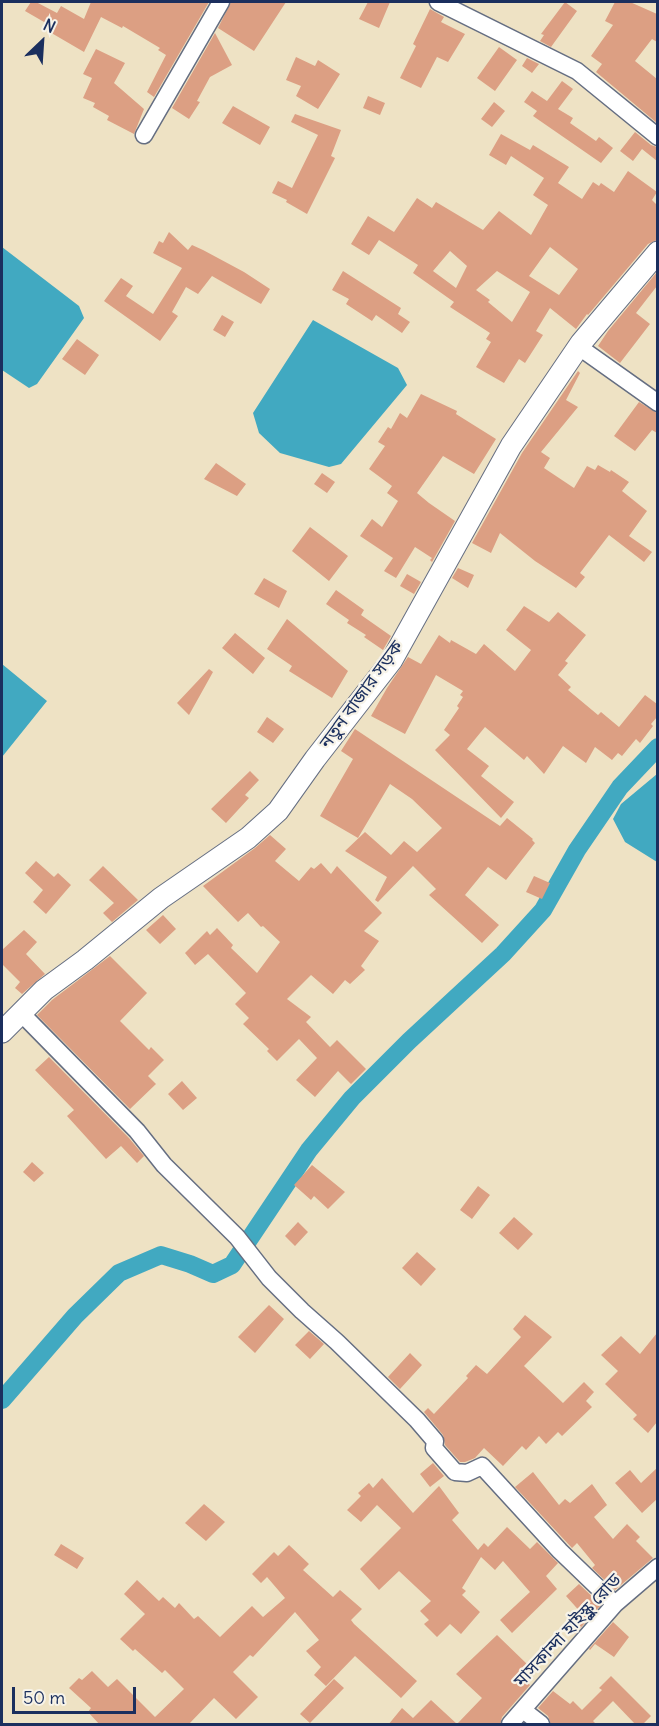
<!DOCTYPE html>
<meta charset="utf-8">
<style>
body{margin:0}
#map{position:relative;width:659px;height:1726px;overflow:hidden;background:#eee2c4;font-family:Delius,sans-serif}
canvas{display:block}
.frame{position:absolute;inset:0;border:3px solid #1b2f5e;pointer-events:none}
.north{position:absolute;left:12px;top:12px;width:60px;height:60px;-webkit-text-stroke:4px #f7f3e8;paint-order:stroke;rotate:25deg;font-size:16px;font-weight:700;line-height:24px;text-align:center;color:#1b2f5e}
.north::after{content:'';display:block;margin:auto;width:21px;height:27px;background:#1b2f5e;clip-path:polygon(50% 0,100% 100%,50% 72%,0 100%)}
.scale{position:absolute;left:12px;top:1687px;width:124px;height:27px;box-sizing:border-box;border:3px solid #1b2f5e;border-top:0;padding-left:8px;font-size:18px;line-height:21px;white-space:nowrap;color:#1b2f5e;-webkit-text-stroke:4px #f7f3e8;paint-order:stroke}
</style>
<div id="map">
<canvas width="659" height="1726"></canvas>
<div class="frame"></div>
<div class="north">N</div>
<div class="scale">50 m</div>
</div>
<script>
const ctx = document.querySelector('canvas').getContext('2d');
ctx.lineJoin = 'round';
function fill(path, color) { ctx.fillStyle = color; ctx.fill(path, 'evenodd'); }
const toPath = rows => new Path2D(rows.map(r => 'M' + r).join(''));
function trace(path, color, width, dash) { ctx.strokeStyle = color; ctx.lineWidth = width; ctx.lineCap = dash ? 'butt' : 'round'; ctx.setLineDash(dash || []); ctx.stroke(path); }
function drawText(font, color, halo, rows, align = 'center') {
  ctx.font = font + ' Delius,"Noto Sans Bengali",sans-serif'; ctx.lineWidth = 4.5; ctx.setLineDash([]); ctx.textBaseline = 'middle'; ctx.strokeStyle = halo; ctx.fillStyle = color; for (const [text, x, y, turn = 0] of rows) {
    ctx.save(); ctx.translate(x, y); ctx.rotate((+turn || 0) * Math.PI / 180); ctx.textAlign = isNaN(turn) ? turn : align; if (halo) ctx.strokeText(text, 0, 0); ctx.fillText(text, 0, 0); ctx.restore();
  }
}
const water = toPath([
 [2,247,79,306,84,318,37,384,29,388,2,370],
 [313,320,398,368,407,385,341,464,329,467,280,453,259,433,253,413],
 [2,664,47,701,2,757],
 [657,774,657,862,625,842,613,819,621,804]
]);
const canal = toPath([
 [2,1400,75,1316,119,1273,161,1255,190,1264,213,1274,232,1265,309,1150,352,1098,409,1041,503,954,543,910,577,850,620,787,658,747]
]);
const building = toPath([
 [31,2,36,2,57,13,61,6,84,19,91,2,209,2,154,97,147,92,166,55,158,50,160,48,123,26,122,28,101,17,84,52,48,31,51,26,25,11],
 [231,2,286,2,254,51,218,28],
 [368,2,390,2,379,28,359,19],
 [565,2,577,11,551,47,540,41,544,35,541,34],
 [615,2,630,2,657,14,657,42,652,39,635,61,657,79,657,123,596,72,602,64,591,56,613,25,605,21],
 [430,9,444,17,441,22,465,34,448,62,437,57,421,88,400,78,416,46,413,44],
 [215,33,232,65,210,77,197,101,200,102,189,119,172,108],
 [499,47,517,60,495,91,477,78],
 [96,49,125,63,114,83,144,109,134,134,107,120,109,116,93,107,95,103,83,98,92,78,83,74],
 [296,57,315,66,318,60,340,74,318,109,296,96,301,86,286,80],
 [527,58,539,64,532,73,522,66],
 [562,81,573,89,558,109,573,118,570,123,596,141,599,137,613,148,601,163,533,116,537,111,524,102,532,91,547,101],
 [368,96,385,103,380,115,363,108],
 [494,102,505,111,492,127,481,119],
 [233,106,270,127,260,145,222,123],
 [295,114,341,130,331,156,335,158,307,214,286,202,287,200,272,193,278,181,292,188,318,135,291,122],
 [635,132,651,145,657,147,657,161,642,149,633,161,620,151],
 [501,134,530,150,533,145,569,167,558,183,582,199,593,182,599,186,601,183,614,192,628,171,657,192,652,200,657,205,657,240,648,244,588,315,587,314,576,329,550,308,536,331,543,335,525,363,519,359,504,383,476,367,491,342,486,339,490,333,450,307,454,302,413,273,418,265,379,240,369,255,351,244,368,216,394,232,417,198,432,208,436,202,483,230,499,211,531,235,548,205,533,195,544,178,511,156,506,165,489,155],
 [550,247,578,269,559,295,529,276],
 [450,251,467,266,456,288,433,271],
 [497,271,530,292,512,322,488,302,490,300,476,290],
 [169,232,188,250,192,245,203,250,244,272,270,289,261,304,212,276,198,294,186,287,172,312,178,316,160,341,104,301,121,278,133,286,126,296,153,314,182,268,153,253,159,241,163,243],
 [343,271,401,308,398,314,410,322,402,333,376,315,372,321,346,304,349,299,332,290],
 [657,272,657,286,636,313,650,324,620,363,598,346,608,331],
 [222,315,234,322,225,337,213,330],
 [77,339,99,355,85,375,62,359],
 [578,371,580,373,566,400,578,407,541,452,550,458,544,468,574,488,587,466,595,470,598,465,610,472,611,470,629,482,622,491,647,511,629,536,652,552,644,562,609,535,580,573,585,577,576,588,535,561,500,533,491,553,472,543,522,453],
 [421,394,457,411,456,414,496,439,474,474,443,456,417,493,429,503,455,521,432,562,430,560,432,558,415,547,396,578,384,571,393,558,360,536,372,519,382,527,398,501,387,493,392,486,369,469,385,446,378,442,388,427,391,429,400,413,407,418],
 [639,402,657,413,657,433,652,430,635,451,614,436],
 [216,463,246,484,237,496,204,479],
 [322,473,335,482,327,493,314,484],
 [310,527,348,556,329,581,292,551],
 [458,568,474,575,468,588,452,578],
 [407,574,421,582,414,594,400,586],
 [264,578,287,591,279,608,254,594],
 [336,590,364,610,361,615,391,636,383,650,364,637,366,635,347,623,349,620,326,604],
 [524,606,549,622,558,612,586,635,565,661,568,663,558,675,571,687,568,690,598,715,601,712,619,727,645,695,657,704,657,717,651,724,653,726,640,743,636,739,622,756,618,753,612,760,595,747,586,763,563,746,544,774,527,756,524,760,485,727,467,749,489,766,481,776,514,802,501,818,435,750,450,735,444,730,459,708,457,706,463,697,460,695,463,691,436,675,405,734,371,716,387,688,408,657,421,664,439,635,450,643,451,640,476,654,484,644,515,671,531,650,506,630],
 [287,619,348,671,332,698,289,671,292,666,267,649],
 [235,633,265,658,253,674,222,648],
 [209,669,213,672,189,715,177,703],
 [267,717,284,729,273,743,257,732],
 [355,729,500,826,507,818,533,839,532,840,535,843,506,880,488,867,465,895,499,925,482,943,429,895,436,889,413,866,378,902,375,900,387,877,345,851,365,832,391,855,404,841,417,852,442,828,412,799,390,784,358,838,320,816,353,759,341,751],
 [250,771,259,780,245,795,249,798,226,823,211,809],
 [270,835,286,849,275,861,299,881,311,867,314,869,321,863,331,874,337,866,382,913,364,931,379,941,361,966,365,970,350,984,345,980,333,994,311,975,287,999,311,1017,306,1022,330,1047,337,1040,366,1069,351,1084,338,1071,315,1097,296,1080,317,1058,299,1039,277,1061,267,1051,269,1049,243,1024,249,1018,235,1004,246,993,208,954,195,965,185,953,207,931,210,935,217,928,233,945,231,948,257,973,280,942,263,926,261,927,248,913,238,922,203,886,255,848],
 [36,861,54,877,58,873,71,885,46,914,33,902,43,890,25,873],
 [103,866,138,900,112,922,103,913,114,903,89,880],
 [534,876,550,883,542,899,526,892],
 [163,915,176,929,160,944,146,930],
 [24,930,37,942,26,954,45,974,22,994,15,988,20,982,2,964,2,950],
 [110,956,147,993,120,1021,149,1050,151,1047,164,1060,148,1076,156,1084,130,1109,37,1015,52,1000],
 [49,1057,129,1138,144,1156,137,1163,121,1146,106,1159,67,1116,74,1110,35,1070],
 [182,1081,197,1098,183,1110,168,1094],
 [32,1162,44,1173,34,1182,23,1172],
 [312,1165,345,1192,328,1209,314,1196,311,1200,294,1185],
 [478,1186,490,1195,472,1219,460,1210],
 [514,1217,533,1234,518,1250,499,1233],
 [298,1222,308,1232,295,1246,285,1236],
 [417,1252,436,1269,421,1286,402,1268],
 [269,1305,284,1319,255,1353,238,1337],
 [525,1315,552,1337,524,1366,563,1403,584,1382,594,1392,586,1401,592,1407,562,1436,558,1432,546,1444,539,1436,526,1450,522,1446,503,1466,484,1448,475,1458,465,1462,460,1462,445,1445,443,1435,424,1412,428,1408,434,1414,468,1378,466,1376,476,1365,487,1374,521,1337,513,1329],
 [309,1331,324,1344,310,1359,295,1345],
 [657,1333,657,1422,648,1433,633,1419,637,1415,605,1384,618,1371,601,1355,621,1336,640,1354],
 [410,1353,422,1365,400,1389,388,1377],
 [433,1463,444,1476,430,1487,420,1474],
 [657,1468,657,1499,642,1513,615,1483,630,1470,641,1483],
 [533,1472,559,1505,565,1499,570,1503,592,1484,607,1505,594,1517,613,1539,627,1524,640,1537,636,1541,653,1558,615,1590,592,1568,595,1565,577,1543,572,1548,515,1487],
 [382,1478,413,1513,439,1486,459,1513,452,1520,478,1550,484,1543,488,1547,507,1527,530,1549,537,1542,558,1563,546,1576,557,1589,512,1633,500,1620,530,1592,503,1561,495,1570,481,1557,462,1588,466,1591,462,1595,480,1612,461,1634,450,1624,437,1637,424,1624,429,1620,420,1611,431,1601,399,1571,379,1590,360,1569,401,1528,377,1505,361,1522,347,1510,361,1496,358,1493,369,1483,373,1488],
 [204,1504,225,1522,206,1541,185,1523],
 [61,1544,84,1558,77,1569,54,1555],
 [289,1545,309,1564,303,1570,333,1597,340,1590,362,1609,351,1620,354,1624,417,1681,401,1698,355,1656,326,1686,314,1675,321,1667,306,1651,319,1640,295,1612,253,1657,250,1655,233,1672,258,1697,236,1719,214,1698,188,1725,100,1725,88,1712,91,1708,69,1688,79,1678,82,1680,92,1671,108,1687,117,1679,155,1717,184,1689,165,1670,162,1673,135,1649,133,1651,120,1639,145,1614,124,1594,137,1580,159,1601,163,1597,175,1608,179,1603,194,1619,198,1616,220,1637,252,1606,263,1617,285,1598,267,1577,261,1583,252,1574,274,1552,278,1556],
 [579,1584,601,1605,575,1634,569,1629,583,1615,566,1596],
 [613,1622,629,1637,614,1657,595,1644,590,1650,589,1649],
 [497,1635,527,1664,518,1673,530,1685,502,1717,500,1725,388,1725,402,1708,413,1718,431,1700,457,1724,482,1698,456,1674],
 [611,1676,651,1716,642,1725,636,1725,613,1701,593,1721,597,1725,551,1725,548,1716,538,1708,553,1691,570,1704,573,1701,582,1710,602,1690,599,1688],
 [334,1679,344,1688,310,1723,300,1714]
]);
const minor = toPath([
 [438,2,577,71,658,137],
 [144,135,221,2],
 [579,347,658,403],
 [21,1013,137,1131,164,1165,237,1237,269,1278,302,1311,337,1342,417,1420,435,1441,434,1448,455,1472,467,1473,482,1466,560,1551,615,1604],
 [523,1710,541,1724],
 [510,1724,615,1604,658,1567]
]);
const tertiary = toPath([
 [2,1032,44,990,85,960,161,898,248,838,278,811,315,759,392,660,511,446,581,343,658,252]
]);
const streetNames = [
 ["নতুন বাজার সড়ক",362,695,-54],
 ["মাসকান্দা হাইস্কুল রোড",568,1631,-47]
];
fill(water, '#41a9c1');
trace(canal, '#41a9c1', 18);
fill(building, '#dc9f83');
trace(minor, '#656e82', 19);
trace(tertiary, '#656e82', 23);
trace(minor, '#fff', 16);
trace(tertiary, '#fff', 21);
drawText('18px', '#1b2f5e', '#f7f3e8', streetNames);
</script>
